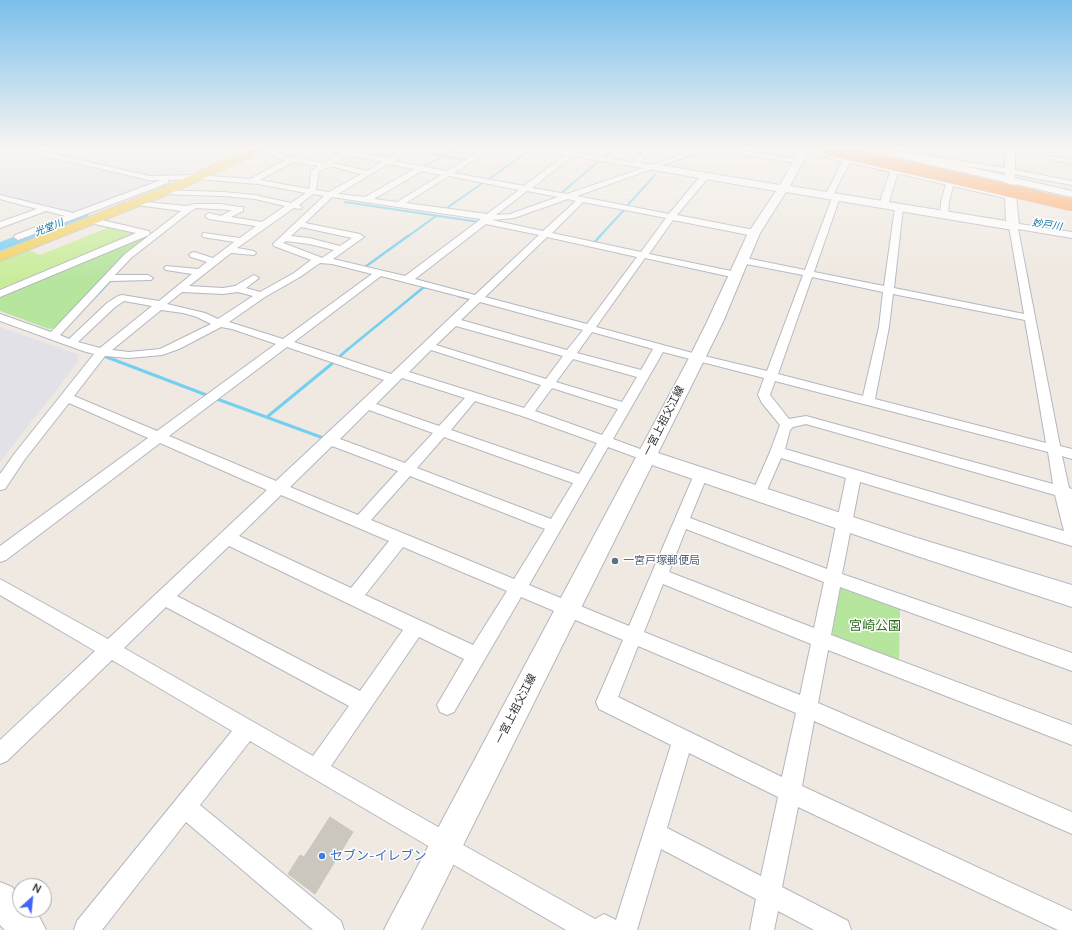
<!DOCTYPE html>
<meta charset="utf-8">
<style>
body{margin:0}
#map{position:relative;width:1072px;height:930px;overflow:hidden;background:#efe9e1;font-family:Manrope,sans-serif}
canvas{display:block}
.north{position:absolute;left:12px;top:878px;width:40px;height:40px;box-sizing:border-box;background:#fff;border:1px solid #ababab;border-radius:50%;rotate:27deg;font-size:11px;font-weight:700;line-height:16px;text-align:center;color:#2e2e2e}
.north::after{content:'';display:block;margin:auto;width:14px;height:18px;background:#4264fb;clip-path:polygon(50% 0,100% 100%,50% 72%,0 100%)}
</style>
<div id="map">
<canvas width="1072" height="930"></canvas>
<div class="north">N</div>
</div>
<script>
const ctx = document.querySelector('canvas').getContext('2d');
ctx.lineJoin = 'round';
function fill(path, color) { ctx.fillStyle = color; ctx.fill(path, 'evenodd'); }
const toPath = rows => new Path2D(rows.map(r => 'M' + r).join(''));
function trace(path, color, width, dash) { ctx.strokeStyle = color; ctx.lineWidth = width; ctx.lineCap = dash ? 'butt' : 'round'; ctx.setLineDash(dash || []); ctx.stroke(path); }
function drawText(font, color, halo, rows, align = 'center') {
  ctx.font = font + ' Manrope,"Noto Sans JP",sans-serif'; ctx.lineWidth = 3; ctx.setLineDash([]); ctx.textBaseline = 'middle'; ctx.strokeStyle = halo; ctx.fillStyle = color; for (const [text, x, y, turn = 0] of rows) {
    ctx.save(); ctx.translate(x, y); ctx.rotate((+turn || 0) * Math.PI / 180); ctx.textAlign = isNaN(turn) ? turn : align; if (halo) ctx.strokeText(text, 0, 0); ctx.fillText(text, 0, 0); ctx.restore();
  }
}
const industrial = toPath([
 [0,149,14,149,145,179,161,180,77,213,0,193],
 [34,149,235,149,238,151,185,174,165,177,152,176],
 [0,327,77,354,79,361,0,462]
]);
const green = toPath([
 [146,235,150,236,57,327,49,329,0,311,0,296],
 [840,588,900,609,899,661,832,636]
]);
const pitch = toPath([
 [112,226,140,233,0,293,0,261,29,250,40,255]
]);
const streamFar2 = toPath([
 [419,149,427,150,423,152,466,160,468,159],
 [604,158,614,149],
 [425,166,454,149],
 [660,166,707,149],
 [634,175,652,169],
 [486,181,532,149],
 [0,195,30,202],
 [559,195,600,160],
 [354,200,371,203],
 [345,202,479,222],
 [625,208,655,175],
 [56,209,70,212],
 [444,210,484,182],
 [494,220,513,217],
 [407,237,436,216],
 [599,237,624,210]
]);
const streamFar1 = toPath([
 [594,243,600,236],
 [365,267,408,236],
 [96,296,111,280],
 [459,296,473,300],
 [347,350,424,287,428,288]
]);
const stream = toPath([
 [104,356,209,396],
 [338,358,348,349],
 [217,399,326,439],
 [267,417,334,362]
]);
const river = toPath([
 [83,211,87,212,89,215,87,218,0,251,0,242,83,211]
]);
const building = toPath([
 [330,817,353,832,315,894,288,874,300,855,304,857,330,817]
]);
const street = toPath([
 [21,149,32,149,149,176,197,175,250,179,285,160,277,158,276,156,253,151,252,149,281,153,283,154,284,156,324,163,347,149,355,149,353,151,388,158,404,149,412,149,394,161,447,171,483,149,490,149,454,173,524,186,565,155,539,151,536,149,551,149,569,152,573,149,580,149,576,153,632,162,646,149,653,149,639,163,651,165,696,149,705,149,704,150,577,196,669,214,702,174,708,174,708,178,677,215,754,230,757,231,758,233,757,235,754,236,673,220,649,254,736,272,741,275,736,278,645,258,596,327,700,355,767,371,803,275,741,263,736,260,741,257,805,270,832,198,826,198,825,196,844,158,847,158,851,160,833,195,839,195,840,197,814,272,884,286,895,208,899,206,903,208,894,288,1024,314,1009,226,1013,223,1072,232,1072,238,1018,229,1060,446,1072,449,1072,459,1062,456,1069,488,1072,489,1072,546,860,482,842,574,1072,653,1072,671,840,587,831,635,1072,725,1072,745,828,650,818,703,1072,812,1072,834,814,721,802,786,1072,911,1072,930,1058,930,798,807,782,887,848,921,851,930,814,930,778,911,774,930,750,930,756,899,661,849,637,930,566,930,437,855,435,850,250,741,200,805,341,921,344,930,313,930,186,822,102,930,74,930,77,921,232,731,112,660,7,761,0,764,0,740,95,651,0,595,0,579,108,639,267,490,160,443,6,560,0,562,0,546,148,438,69,403,25,459,5,489,0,490,0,474,15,453,94,354,83,351,0,321,0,314,51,332,125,254,181,211,137,205,134,205,134,201,187,206,195,204,220,204,240,207,243,207,243,211,231,217,262,222,285,206,255,199,223,196,163,194,159,192,160,190,223,192,255,195,291,203,306,193,258,184,197,179,168,180,168,183,18,240,14,237,15,235,65,216,46,211,0,228,0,222,37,209,0,199,0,195,73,213,161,180,149,180,24,151,21,149],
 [348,155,382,162,367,171,334,163,348,155],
 [572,156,643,168,567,194,532,188,572,156],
 [293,162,318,166,311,171,309,189,260,180,293,162],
 [388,164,414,169,365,197,338,194,388,164],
 [334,167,361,174,329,192,316,190,319,172,326,168,334,167],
 [422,171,441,175,397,202,374,199,422,171],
 [449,176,519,190,487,214,406,203,449,176],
 [527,191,558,197,510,214,496,215,527,191],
 [313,194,324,196,273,244,274,246,311,260,294,273,260,292,246,288,259,278,254,275,235,286,223,288,189,286,231,253,254,255,256,253,254,251,237,248,294,208,301,209,302,207,299,205,313,194],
 [332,197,398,207,481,219,405,276,333,259,364,237,360,234,305,223,332,197],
 [568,199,576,201,543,231,492,220,514,218,568,199],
 [583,202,666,218,641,252,552,233,583,202],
 [196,208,232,210,221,216,209,213,205,216,209,219,256,226,240,238,203,233,202,235,203,237,234,242,213,258,194,252,191,253,189,255,191,257,207,262,198,269,166,266,164,268,166,270,192,274,159,301,122,295,118,296,107,303,69,339,60,335,110,281,151,280,153,278,148,275,115,275,131,258,191,211,196,208],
 [486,224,539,235,475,295,415,279,486,224],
 [301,227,352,238,340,246,309,238,291,236,301,227],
 [547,237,637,257,587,324,485,297,547,237],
 [286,241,309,244,334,250,322,258,320,257,283,243,286,241],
 [320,263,332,264,372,274,283,339,229,322,265,297,300,277,320,263],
 [381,276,470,299,391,374,294,342,381,276],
 [812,277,883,292,879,327,863,396,778,374,812,277],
 [182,292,223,294,238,292,253,296,218,319,205,313,167,304,182,292],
 [893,294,1025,320,1046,443,875,399,889,327,893,294],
 [124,301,152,306,100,348,78,342,115,307,124,301],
 [480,302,583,330,567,350,461,320,480,302],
 [161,310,183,313,197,317,211,324,160,349,129,352,112,350,161,310],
 [456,326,563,356,546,379,436,345,456,326],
 [221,327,232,329,276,344,157,431,74,396,105,356,129,358,162,355,179,349,221,327],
 [592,332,653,349,641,370,577,353,592,332],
 [287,347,384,380,276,481,169,436,287,347],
 [431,350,541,385,524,408,409,372,431,350],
 [663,352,764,378,758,395,762,403,780,425,770,452,752,493,754,497,759,499,764,497,781,458,846,478,827,569,690,518,708,474,706,470,701,469,696,470,629,626,529,585,608,447,646,461,651,459,653,456,651,453,613,439,663,352],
 [573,359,637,377,622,402,556,382,573,359],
 [402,378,465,398,439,426,376,404,402,378],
 [775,381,1048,452,1053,484,806,416,789,419,770,395,775,381],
 [552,388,618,409,602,435,535,411,552,388],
 [475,401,522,416,597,443,579,474,451,430,475,401],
 [369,410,433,433,405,463,340,439,369,410],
 [806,424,1055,495,1064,531,785,449,790,430,793,427,806,424],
 [444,437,573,483,551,519,417,468,444,437],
 [332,446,398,471,358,515,290,487,332,446],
 [410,476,545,529,514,579,371,520,410,476],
 [281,495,389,541,351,588,239,536,281,495],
 [686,529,824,582,814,628,669,572,686,529],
 [229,546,403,630,360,691,177,596,229,546],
 [403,547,507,591,473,645,365,595,403,547],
 [663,584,811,644,800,695,644,632,663,584],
 [521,597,623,640,596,702,599,709,671,745,616,920,604,914,595,919,456,841,454,836,331,766,419,637,464,659,437,705,440,712,447,715,454,712,521,597],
 [166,607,349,706,313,756,124,648,166,607],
 [638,646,796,713,782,777,618,697,638,646],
 [689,753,778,797,761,876,667,828,689,753],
 [716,149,731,149,798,159,802,161,798,163,719,151,716,149],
 [910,153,1011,169,1072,181,1072,185,1013,174,908,156,908,154,910,153],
 [1051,156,1072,160,1072,164,1049,159,1047,158,1051,156],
 [892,167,898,167,899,169,888,205,884,207,881,207,880,205,882,195,892,167],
 [947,181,950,181,954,183,949,202,948,215,944,217,940,215,941,202,947,181],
 [93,218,149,231,150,233,149,235,0,297,0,290,136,233,90,223,89,221,93,218]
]);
const secondary = toPath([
 [798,149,815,149,1004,191,1005,182,874,152,869,149,886,149,1005,175,1005,149,1015,149,1015,178,1072,191,1072,197,1015,184,1019,226,1017,229,1013,230,786,192,760,233,723,322,658,453,917,538,1072,585,1072,607,917,556,652,465,421,930,384,930,390,918,689,358,707,322,748,233,776,191,653,170,648,167,653,164,780,185,799,151,798,149],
 [808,153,1005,198,1006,221,790,186,808,153],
 [0,882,12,887,20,896,20,910,33,910,40,918,46,930,5,930,0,925,0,882]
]);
const primary = toPath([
 [251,149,264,149,263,151,167,195,0,261,0,252,159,189,251,149]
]);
const highwayBridge = toPath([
 [828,149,1072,205]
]);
const markers = [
 [615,561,4,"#5c6f8a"],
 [322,856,4,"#3f7fe0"]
];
const farWaternames = [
 ["妙戸川",1047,225,9],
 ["光堂川",49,228,-21]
];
const streetNames = [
 ["一宮上祖父江線",664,421,-63],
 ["一宮上祖父江線",516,709,-63]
];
const serviceNames = [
 ["一宮戸塚郵便局",623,561]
];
const nearParknames = [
 ["宮崎公園",875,626]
];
const nearShopnames = [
 ["セブン-イレブン",330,856]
];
fill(industrial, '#e3e1e8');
fill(green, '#b6e59e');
fill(pitch, '#c9ec9a');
trace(streamFar2, '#75cff0', 2);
trace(streamFar1, '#75cff0', 2.5);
trace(stream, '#75cff0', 3);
fill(river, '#75cff0');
fill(building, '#cbc7bf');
trace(building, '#cbc5ba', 1);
trace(street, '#b4b7c1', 2);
trace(secondary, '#b4b7c1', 2);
trace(primary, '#c9c9c9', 2);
fill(street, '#fff');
fill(secondary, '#fff');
fill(primary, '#f2d163');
trace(highwayBridge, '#c9c9c9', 13, []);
trace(highwayBridge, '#ffa35c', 12);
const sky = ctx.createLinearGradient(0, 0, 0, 279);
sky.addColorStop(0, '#7abfeb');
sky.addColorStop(0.53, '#f8f5f2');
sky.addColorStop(1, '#f8f5f200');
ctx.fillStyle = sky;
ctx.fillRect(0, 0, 1072, 279);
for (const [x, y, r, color] of markers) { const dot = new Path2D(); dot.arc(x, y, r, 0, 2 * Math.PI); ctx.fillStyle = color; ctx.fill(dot); trace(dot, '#fff', 1.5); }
drawText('italic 10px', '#0d6fa3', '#fff', farWaternames);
drawText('11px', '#2e2e2e', '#fff', streetNames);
drawText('11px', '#4e5e75', '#fff', serviceNames, 'left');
drawText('13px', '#2c6e1b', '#fff', nearParknames);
drawText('13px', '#366cbe', '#fff', nearShopnames, 'left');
</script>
